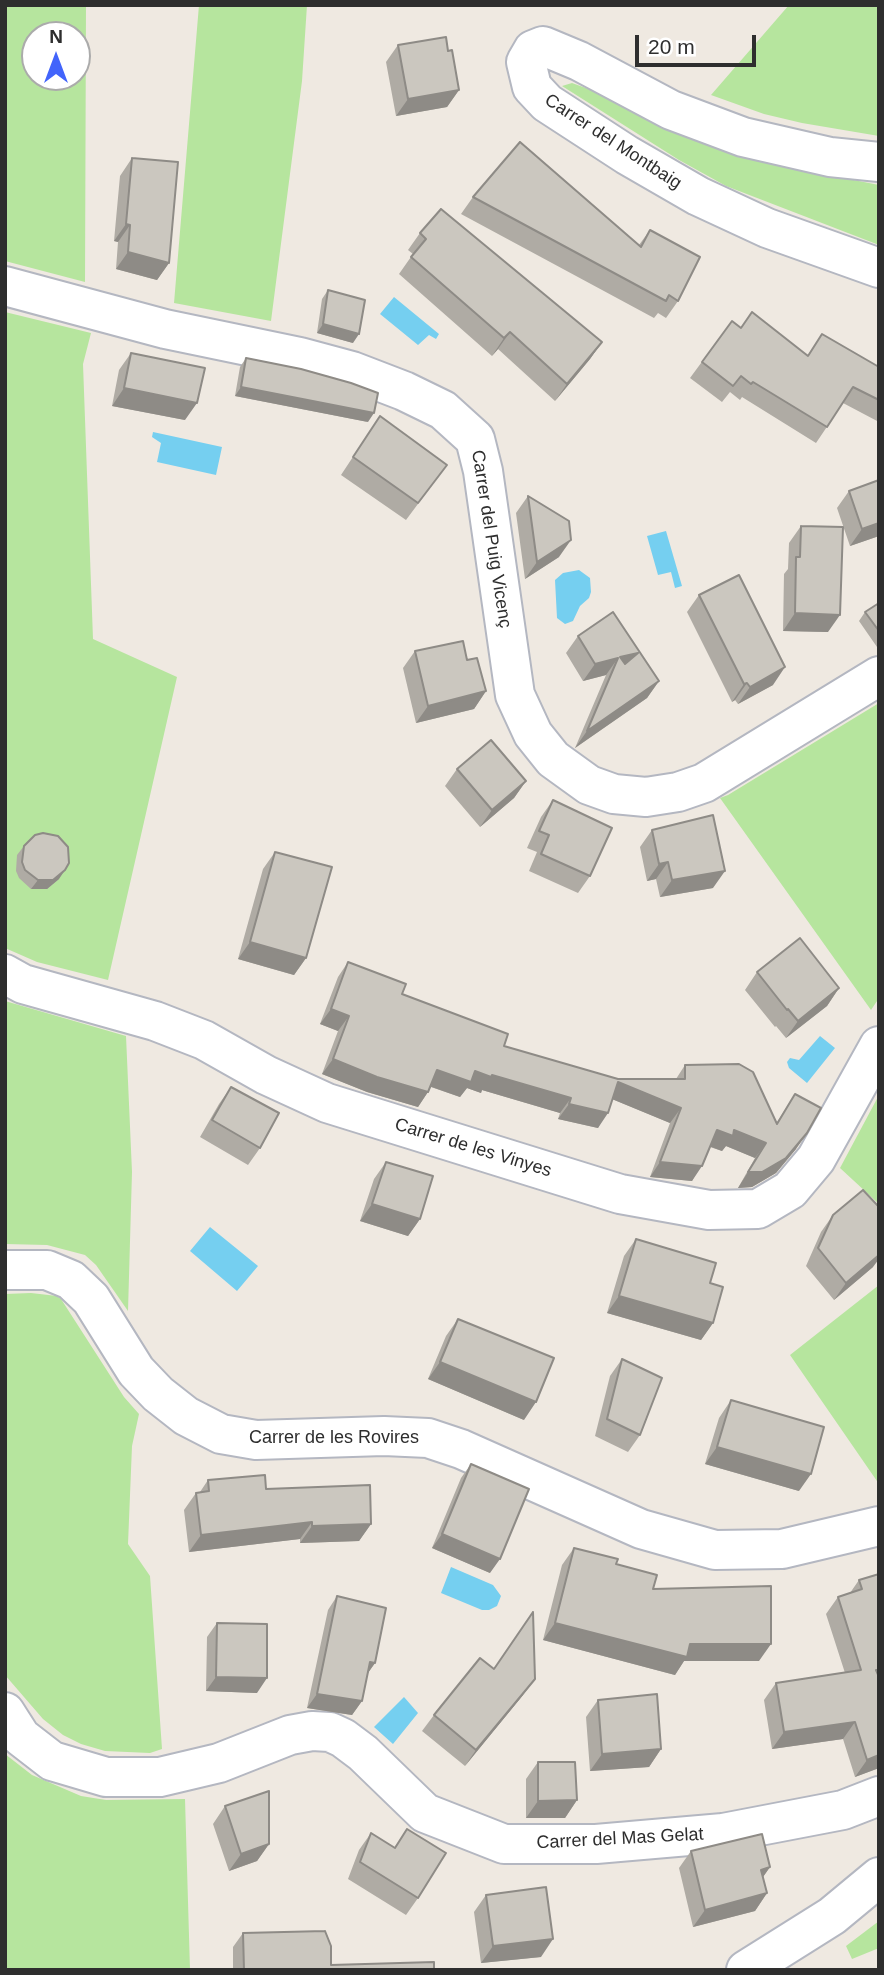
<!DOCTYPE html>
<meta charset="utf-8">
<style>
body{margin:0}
#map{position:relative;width:884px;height:1975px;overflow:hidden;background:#efe9e1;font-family:Helvetica,sans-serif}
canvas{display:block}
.frame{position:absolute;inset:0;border:7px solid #2e2e2e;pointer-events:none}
.north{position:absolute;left:21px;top:21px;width:70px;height:70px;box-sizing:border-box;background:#fff;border:2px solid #ababab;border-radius:50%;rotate:0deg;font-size:19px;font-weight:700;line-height:28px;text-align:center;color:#2e2e2e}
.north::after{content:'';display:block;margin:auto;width:24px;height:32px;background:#4264fb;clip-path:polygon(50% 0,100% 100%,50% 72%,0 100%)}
.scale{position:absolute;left:635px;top:35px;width:121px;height:32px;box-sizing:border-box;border:4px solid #2e2e2e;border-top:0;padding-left:9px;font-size:21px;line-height:24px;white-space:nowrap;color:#2e2e2e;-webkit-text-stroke:5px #fff;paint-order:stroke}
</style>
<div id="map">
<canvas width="884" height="1975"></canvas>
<div class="frame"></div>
<div class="north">N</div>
<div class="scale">20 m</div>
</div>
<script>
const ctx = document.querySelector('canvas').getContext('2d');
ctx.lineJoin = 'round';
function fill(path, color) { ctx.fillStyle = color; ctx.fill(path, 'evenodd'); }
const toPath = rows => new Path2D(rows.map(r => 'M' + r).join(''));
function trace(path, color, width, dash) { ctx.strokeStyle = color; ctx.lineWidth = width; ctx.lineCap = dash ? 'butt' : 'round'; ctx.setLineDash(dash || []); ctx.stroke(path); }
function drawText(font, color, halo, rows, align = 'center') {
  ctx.font = font + ' Helvetica,sans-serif'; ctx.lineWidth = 5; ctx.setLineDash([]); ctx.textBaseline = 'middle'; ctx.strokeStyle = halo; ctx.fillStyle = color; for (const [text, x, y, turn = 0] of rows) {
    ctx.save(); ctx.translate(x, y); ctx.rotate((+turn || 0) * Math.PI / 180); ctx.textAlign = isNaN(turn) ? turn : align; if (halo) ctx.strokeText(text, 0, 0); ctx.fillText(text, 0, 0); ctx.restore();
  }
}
const green = toPath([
 [5,5,86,5,85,282,5,261],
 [77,35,77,77,35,77,35,35],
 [199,5,307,5,302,81,271,321,174,303],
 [789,5,879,5,879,136,802,123,764,114,711,95],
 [572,83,608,96,741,153,778,165,879,185,879,245,726,186,679,160,562,86],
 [5,312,91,333,83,364,93,639,177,677,108,980,37,962,5,948],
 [879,703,879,998,871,1010,720,798,728,795],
 [5,1001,126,1036,132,1172,128,1311,96,1265,85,1255,47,1245,5,1244],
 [879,1095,879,1204,840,1168],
 [879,1285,879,1484,790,1355],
 [31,1293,57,1296,61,1299,124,1397,139,1414,132,1446,128,1544,150,1576,162,1749,150,1753,105,1751,81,1744,63,1735,43,1719,5,1675,5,1294],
 [5,1754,32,1775,81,1796,106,1800,185,1799,190,1970,5,1970],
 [879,1921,879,1948,852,1959,846,1946]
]);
const water = toPath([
 [394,297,439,334,436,339,429,335,418,345,380,314],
 [153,432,222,447,216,475,157,462,161,443,152,437],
 [666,531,682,586,675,588,671,572,658,575,647,536],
 [579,570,590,578,591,592,589,598,580,606,573,621,565,624,557,618,555,580,563,573],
 [820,1036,835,1048,807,1083,789,1068,787,1062,790,1058,799,1060],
 [210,1227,258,1266,237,1291,190,1251],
 [451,1567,493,1585,501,1596,497,1606,489,1610,482,1610,441,1593],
 [404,1697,418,1713,393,1744,374,1727]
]);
const minor = toPath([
 [879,162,830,157,743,137,671,110,579,61,543,46,533,50,526,62,532,87,547,103,627,155,698,196,767,228,879,268],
 [5,286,165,329,300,357,352,371,404,391,443,410,475,439,483,471,515,695,533,734,553,759,589,785,614,794,646,797,678,792,704,783,879,676],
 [5,974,23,984,155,1021,204,1040,266,1075,327,1103,620,1194,709,1210,758,1209,790,1190,816,1159,879,1046],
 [5,1270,47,1270,71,1280,91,1299,136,1371,158,1394,186,1416,221,1434,256,1440,384,1436,428,1438,461,1449,641,1529,715,1550,782,1549,879,1526],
 [5,1712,21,1737,52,1761,106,1777,160,1777,219,1763,290,1735,312,1731,330,1732,343,1738,363,1753,425,1813,504,1844,596,1844,723,1833,843,1810,879,1796],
 [746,1970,832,1916,879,1877]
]);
const wall = toPath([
 [398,45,448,51,459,90,447,107,396,116,386,62],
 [132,158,169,263,157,280,116,269,118,242,114,241,120,176],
 [473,197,639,245,650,230,678,301,666,318,658,313,654,318,461,214],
 [420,233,602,342,590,359,555,401,498,349,492,356,399,274,413,254,408,250],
 [328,290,353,343,317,333,322,299],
 [732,321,741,328,808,355,822,334,879,367,879,422,843,403,816,443,742,397,740,400,730,392,722,402,690,378],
 [131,353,185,420,112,406,119,370],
 [246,358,368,422,235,396,240,367],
 [380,416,447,465,406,520,341,475],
 [879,480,879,536,850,546,837,508,849,491],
 [528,496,559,557,525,579,516,513],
 [801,526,828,632,783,631,784,574,788,569,789,543],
 [699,595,773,685,738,704,735,700,732,702,687,612],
 [879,603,879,646,877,647,859,621,865,612],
 [578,636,659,681,647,698,575,748,606,675,583,681,566,653],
 [415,651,467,660,486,691,474,709,416,723,403,668],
 [457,769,526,781,514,798,480,827,445,786],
 [553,800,590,876,578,893,529,871,537,852,527,848,541,817],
 [652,830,713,888,660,897,656,879,647,881,640,847],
 [24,846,59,879,47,889,31,889,19,878,16,871,17,855],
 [275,852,306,958,294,975,238,959,263,869],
 [348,962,402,994,504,1046,618,1079,676,1079,685,1065,777,1122,795,1094,796,1149,776,1173,752,1187,738,1188,755,1158,726,1146,722,1151,710,1147,692,1181,650,1177,670,1123,612,1099,598,1128,558,1119,560,1113,482,1090,481,1093,467,1088,460,1097,431,1087,418,1107,367,1092,322,1074,338,1031,320,1024,338,977],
 [757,972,839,988,827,1006,786,1038,776,1026,775,1027,745,990],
 [231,1087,260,1148,248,1165,200,1137,219,1104],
 [386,1162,420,1219,408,1236,360,1221,374,1179],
 [833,1215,873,1267,834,1300,806,1266,821,1232],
 [636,1239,710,1283,713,1323,701,1340,607,1313,624,1256],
 [458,1319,524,1420,428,1379,446,1336],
 [622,1359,640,1435,628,1452,595,1436,610,1376],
 [731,1400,799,1491,705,1464,719,1418],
 [471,1464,490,1573,432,1548,461,1478],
 [208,1480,266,1489,371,1524,359,1541,300,1543,300,1539,189,1552,184,1510,196,1493,200,1492],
 [574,1548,616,1564,759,1661,684,1661,675,1675,543,1640,562,1565],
 [879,1574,879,1768,855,1777,843,1739,772,1749,764,1700,776,1683,845,1673,826,1614,838,1597,850,1593,859,1580],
 [337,1596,375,1663,368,1673,362,1701,352,1715,307,1708,328,1610],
 [217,1623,257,1693,206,1691,207,1637],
 [523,1695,465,1766,422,1731,434,1715],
 [598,1700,661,1749,649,1767,590,1771,586,1717],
 [538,1762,577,1800,565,1818,526,1818,526,1779],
 [225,1806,269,1844,257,1861,229,1871,213,1824],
 [407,1829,418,1898,406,1915,348,1879,359,1850,371,1833,394,1848],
 [691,1851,770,1867,763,1877,767,1893,755,1911,693,1927,679,1868],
 [486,1895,541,1957,481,1963,474,1912],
 [243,1933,331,1965,434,1970,233,1970,233,1947]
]);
const shadedWall = toPath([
 [459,90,447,107,396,116,408,99],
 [126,224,130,225,118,242,114,241],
 [128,252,169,263,157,280,116,269],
 [323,324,359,334,353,343,317,333],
 [510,332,498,349,492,356,504,338],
 [602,342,590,359,555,401,567,384],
 [241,387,374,413,368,422,235,396],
 [124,388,197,403,185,420,112,406],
 [879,523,879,536,850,546,862,529],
 [571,540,559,557,525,579,537,562],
 [795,613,840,615,828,632,783,631],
 [638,653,626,670,620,657],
 [618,658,606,675,583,681,595,664],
 [785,667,773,685,738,704,750,687],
 [659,681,647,698,575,748,587,731],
 [747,683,735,700,732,702,744,684],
 [486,691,474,709,416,723,428,706],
 [526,781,514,798,480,827,492,810],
 [668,862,656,879,647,881,659,864],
 [65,870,59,879,47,889,31,889,38,880],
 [725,871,713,888,660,897,672,880],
 [250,942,306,958,294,975,238,959],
 [839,988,827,1006,786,1038,798,1021],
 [331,1009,349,1016,338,1031,320,1024],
 [333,1059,428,1092,418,1107,367,1092,322,1074],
 [437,1070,475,1071,492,1075,571,1098,560,1113,482,1090,481,1093,467,1088,460,1097,426,1085],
 [618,1082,681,1108,670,1123,607,1097],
 [569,1104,608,1113,598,1128,558,1119],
 [717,1130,734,1130,766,1143,755,1158,726,1146,722,1151,706,1145],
 [807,1133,796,1149,776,1173,752,1187,738,1188,748,1172],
 [660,1162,702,1166,692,1181,650,1177],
 [372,1204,420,1219,408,1236,360,1221],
 [879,1255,879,1259,873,1267,834,1300,846,1283],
 [619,1296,713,1323,701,1340,607,1313],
 [440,1362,536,1402,524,1420,428,1379],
 [717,1447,811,1474,799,1491,705,1464],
 [312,1522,300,1539,189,1552,201,1535],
 [371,1524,359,1541,300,1543,312,1526],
 [442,1534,500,1559,490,1573,432,1548],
 [555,1623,771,1644,759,1661,684,1661,675,1675,543,1640],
 [370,1662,375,1663,365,1677],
 [216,1677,267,1678,257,1693,206,1691],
 [535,1679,523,1695,465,1766,476,1750],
 [317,1694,362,1701,352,1715,307,1708],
 [855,1722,843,1739,772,1749,784,1732],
 [661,1749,649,1767,590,1771,602,1754],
 [879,1755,879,1768,855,1777,867,1760],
 [577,1800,565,1818,526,1818,538,1801],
 [269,1844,257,1861,229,1871,241,1854],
 [770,1867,758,1884,761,1870],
 [767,1893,755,1911,693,1927,705,1910],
 [553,1939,541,1957,481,1963,493,1946]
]);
const building = toPath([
 [446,37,448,51,452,50,459,90,408,99,398,45,446,37],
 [520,142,641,247,650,230,700,257,678,301,669,295,666,301,473,197,520,142],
 [132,158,178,162,169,263,128,252,130,225,126,224,132,158],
 [441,209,602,342,567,384,510,332,504,338,411,257,426,239,420,233,441,209],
 [328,290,365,300,359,334,323,324,328,290],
 [752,312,808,356,822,334,879,367,879,400,853,387,827,427,753,382,751,384,741,376,733,386,702,362,732,321,741,328,752,312],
 [131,353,205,368,197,403,124,388,131,353],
 [246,358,301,369,351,383,378,393,374,413,241,387,246,358],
 [380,416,447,465,418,503,353,457,380,416],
 [879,480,879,523,862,529,849,491,879,480],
 [528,496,569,521,571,540,537,562,528,496],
 [801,526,843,527,840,615,795,613,796,557,800,557,801,526],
 [739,575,785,667,750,687,747,683,744,684,699,595,739,575],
 [879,603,879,631,865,612,879,603],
 [613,612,659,681,587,731,618,658,595,664,578,636,613,612],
 [638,653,625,664,620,657,638,653],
 [463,641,467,660,477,658,486,691,428,706,415,651,463,641],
 [491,740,526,781,492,810,457,769,491,740],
 [553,800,612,828,590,876,541,854,549,835,539,831,553,800],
 [713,815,725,871,672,880,668,862,659,864,652,830,713,815],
 [43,833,58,836,68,847,69,863,65,870,53,880,38,880,25,870,22,862,24,846,35,835,43,833],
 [275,852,332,867,306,958,250,942,275,852],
 [800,938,839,988,798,1021,788,1009,787,1010,757,972,800,938],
 [348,962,406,984,402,994,508,1034,504,1046,618,1079,685,1079,685,1065,739,1064,753,1072,777,1124,795,1094,821,1108,807,1133,786,1158,762,1172,748,1172,766,1143,734,1130,733,1136,717,1130,702,1166,660,1162,681,1108,618,1082,608,1113,569,1104,571,1098,492,1075,491,1077,475,1071,471,1082,437,1070,428,1092,377,1077,333,1059,349,1016,331,1009,348,962],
 [231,1087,279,1113,260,1148,212,1120,231,1087],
 [386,1162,433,1176,420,1219,372,1204,386,1162],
 [863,1190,879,1207,879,1255,846,1283,818,1248,833,1215,863,1190],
 [636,1239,716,1263,710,1283,723,1287,713,1323,619,1296,636,1239],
 [458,1319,554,1358,536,1402,440,1362,458,1319],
 [622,1359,662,1378,640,1435,607,1419,622,1359],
 [731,1400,824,1427,811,1474,717,1447,731,1400],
 [471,1464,529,1489,500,1559,442,1534,471,1464],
 [265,1475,266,1489,370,1485,371,1524,312,1526,312,1522,201,1535,196,1493,209,1491,208,1480,265,1475],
 [574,1548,618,1559,616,1564,657,1575,653,1589,771,1586,771,1644,690,1644,687,1657,555,1623,574,1548],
 [879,1574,879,1670,876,1670,879,1677,879,1755,867,1760,855,1722,784,1732,776,1683,861,1670,838,1597,862,1589,859,1580,879,1574],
 [337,1596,386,1608,375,1663,370,1662,362,1701,317,1694,337,1596],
 [533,1612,535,1679,476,1750,434,1715,480,1658,494,1669,533,1612],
 [217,1623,267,1624,267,1678,216,1677,217,1623],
 [657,1694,661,1749,602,1754,598,1700,657,1694],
 [538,1762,575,1762,577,1800,538,1801,538,1762],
 [269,1791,269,1844,241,1854,225,1806,269,1791],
 [407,1829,446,1853,418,1898,360,1862,371,1833,395,1848,407,1829],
 [762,1834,770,1867,761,1870,767,1893,705,1910,691,1851,762,1834],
 [546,1887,553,1939,493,1946,486,1895,546,1887],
 [325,1931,331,1946,331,1965,434,1962,434,1970,244,1970,243,1933,325,1931]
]);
const streetNames = [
 ["Carrer del Montbaig",613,142,33],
 ["Carrer del Puig Vicenç",491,539,81],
 ["Carrer de les Vinyes",473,1148,17],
 ["Carrer de les Rovires",334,1438],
 ["Carrer del Mas Gelat",620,1839,-3]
];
fill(green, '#b6e59e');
fill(water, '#75cff0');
trace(minor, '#b4b7c1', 42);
trace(minor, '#fff', 38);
fill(wall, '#afaba4');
fill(shadedWall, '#8e8b86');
fill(building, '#cbc7bf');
trace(building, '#8e8b86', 2);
drawText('18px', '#2e2e2e', '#fff', streetNames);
</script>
